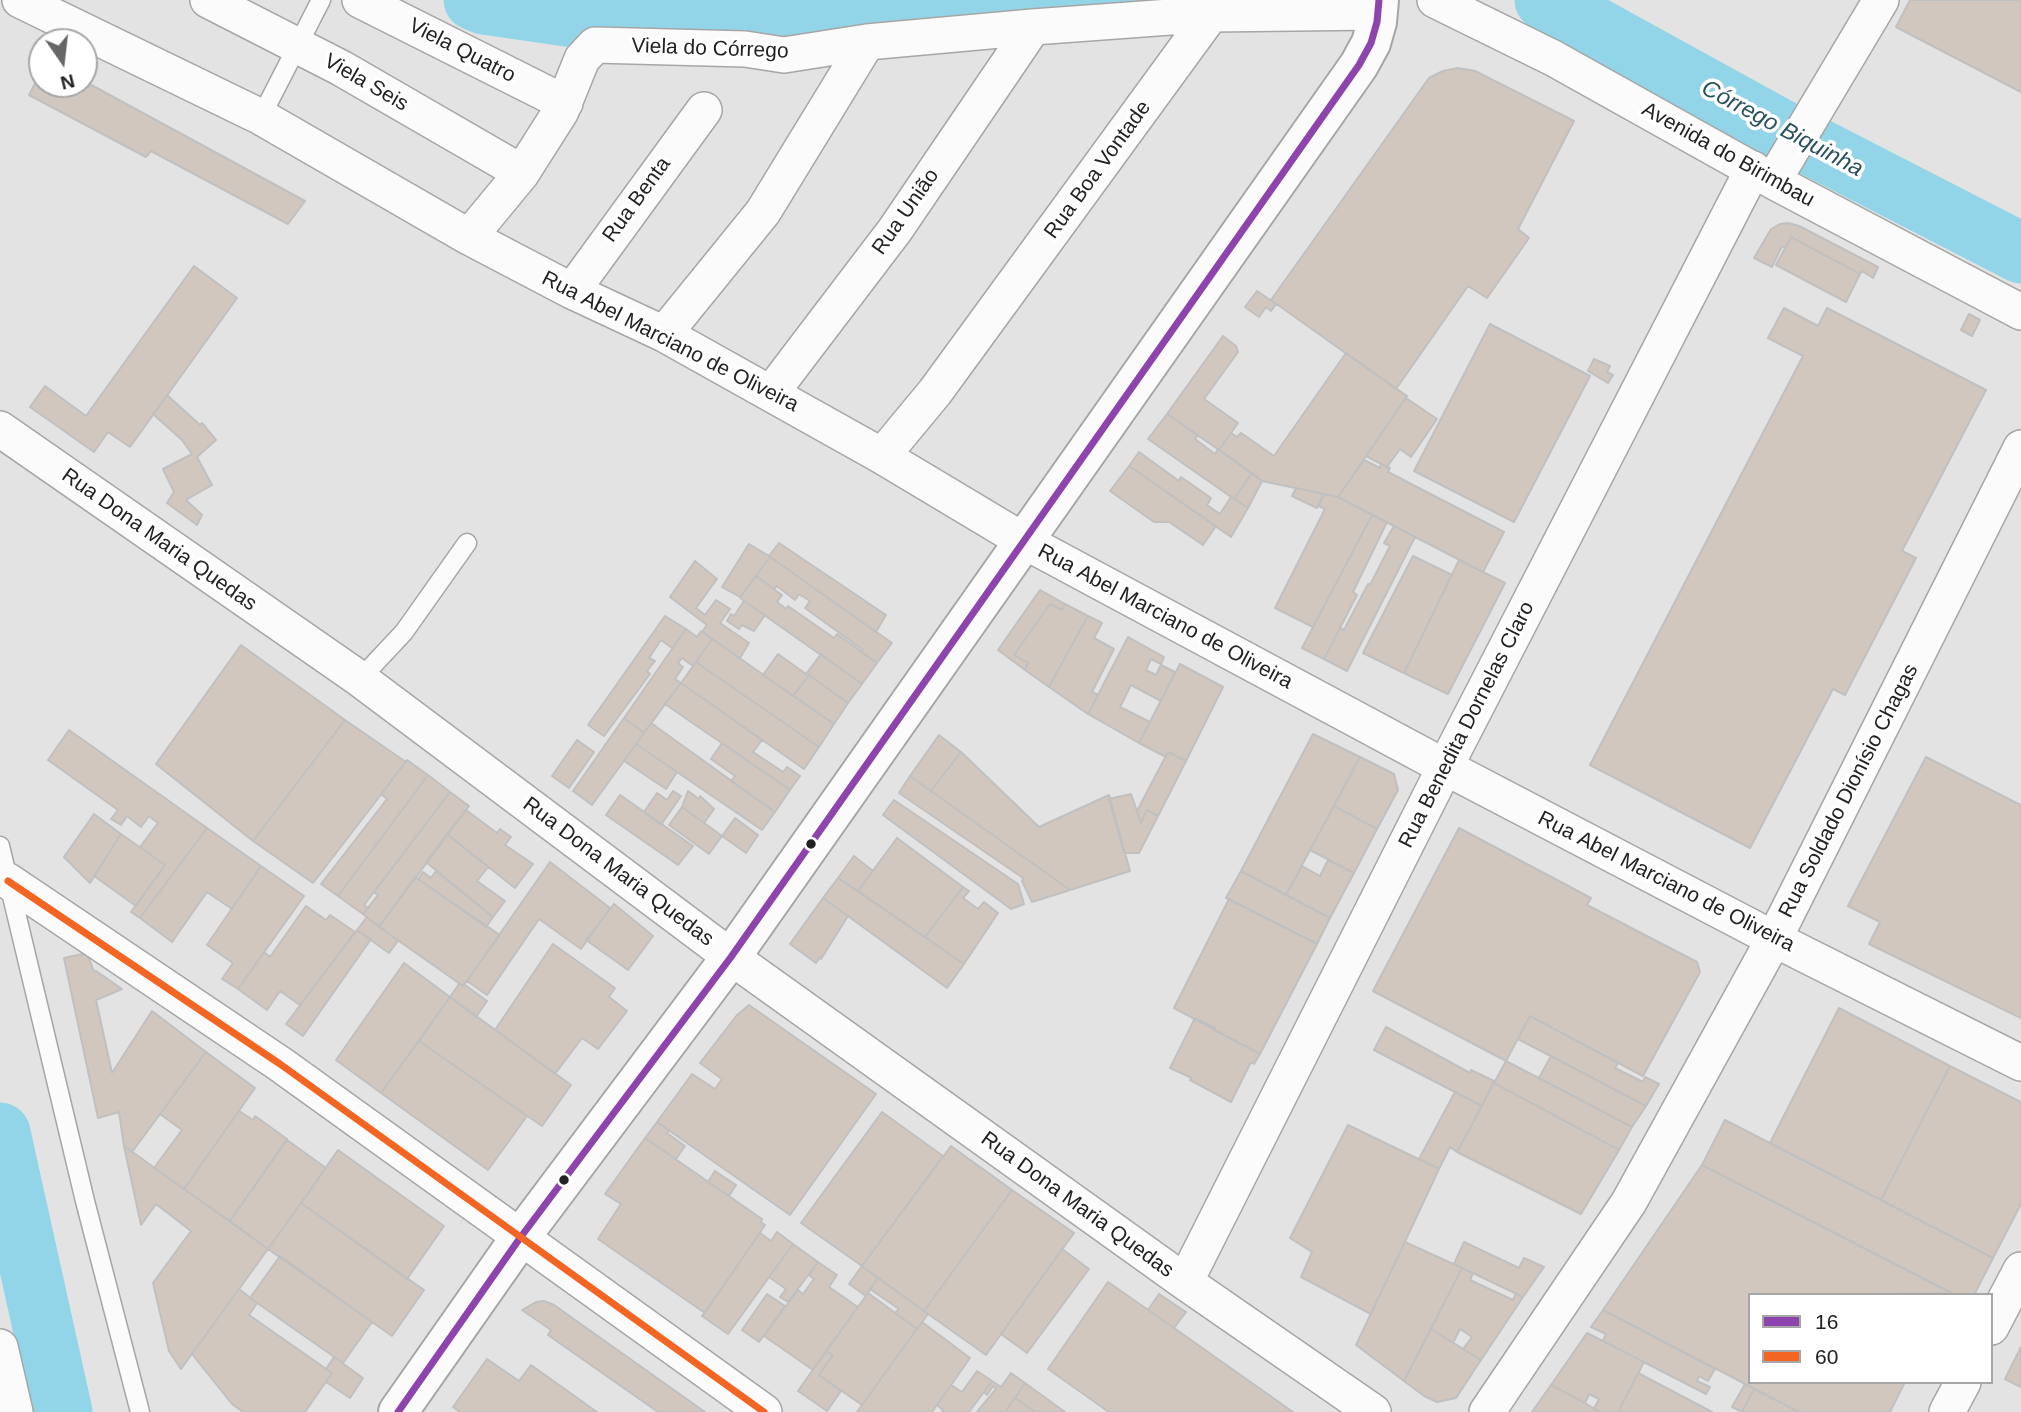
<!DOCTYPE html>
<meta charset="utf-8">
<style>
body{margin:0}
#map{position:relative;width:2021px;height:1412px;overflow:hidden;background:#e3e3e3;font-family:Helvetica,sans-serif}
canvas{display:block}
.legend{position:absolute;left:1748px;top:1293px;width:245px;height:91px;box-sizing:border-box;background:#fff;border:2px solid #a7a7a7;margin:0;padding:9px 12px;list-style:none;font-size:21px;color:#222}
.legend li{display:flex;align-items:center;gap:14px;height:35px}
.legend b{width:35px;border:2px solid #a7a7a7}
.north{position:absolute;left:28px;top:28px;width:70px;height:70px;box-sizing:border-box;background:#fff;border:2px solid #a7a7a7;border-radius:50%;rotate:166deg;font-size:19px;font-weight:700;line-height:28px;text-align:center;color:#222}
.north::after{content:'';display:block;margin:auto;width:24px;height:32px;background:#666;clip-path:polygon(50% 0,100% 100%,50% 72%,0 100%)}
</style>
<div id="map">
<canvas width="2021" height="1412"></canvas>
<ul class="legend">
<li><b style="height:9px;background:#8e44ad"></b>16</li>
<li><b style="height:9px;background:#f26522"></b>60</li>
</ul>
<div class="north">N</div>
</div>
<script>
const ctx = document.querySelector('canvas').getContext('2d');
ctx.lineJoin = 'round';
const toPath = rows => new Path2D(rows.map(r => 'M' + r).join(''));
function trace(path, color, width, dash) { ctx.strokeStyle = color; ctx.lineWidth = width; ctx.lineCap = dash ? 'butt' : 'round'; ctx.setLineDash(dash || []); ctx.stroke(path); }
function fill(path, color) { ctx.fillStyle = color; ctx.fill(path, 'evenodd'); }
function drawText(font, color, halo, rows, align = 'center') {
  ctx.font = font + ' Helvetica,sans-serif'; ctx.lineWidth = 7; ctx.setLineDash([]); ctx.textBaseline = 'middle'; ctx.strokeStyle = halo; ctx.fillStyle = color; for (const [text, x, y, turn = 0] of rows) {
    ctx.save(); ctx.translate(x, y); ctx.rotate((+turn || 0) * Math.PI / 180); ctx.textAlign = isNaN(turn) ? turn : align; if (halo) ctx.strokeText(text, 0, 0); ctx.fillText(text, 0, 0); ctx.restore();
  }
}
const river = toPath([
 [474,0,484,4,657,29,871,18,1134,0],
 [1545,0,1774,126,2021,253],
 [0,1133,62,1412]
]);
const building = toPath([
 [1910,0,2021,0,2021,92,1896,27,1910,0],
 [1458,68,1475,71,1574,121,1518,229,1529,238,1487,298,1468,286,1396,389,1271,300,1429,78,1443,71,1458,68],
 [42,70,42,84,84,84,84,81,305,201,288,224,151,151,146,157,29,95,42,70],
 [1788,223,1799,226,1878,267,1873,278,1862,271,1860,274,1791,237,1785,248,1782,246,1772,267,1754,258,1771,229,1780,224,1788,223],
 [1791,237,1860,274,1846,302,1776,265,1791,237],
 [194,266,237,298,130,447,108,432,94,452,30,407,45,386,86,416,194,266],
 [1257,291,1276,304,1271,311,1266,307,1259,317,1245,307,1257,291],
 [1784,308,1818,326,1827,308,1986,390,1902,551,1916,558,1845,695,1833,689,1750,848,1590,765,1803,356,1768,338,1784,308],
 [1969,314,1980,320,1972,336,1961,330,1969,314],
 [1490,324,1590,376,1514,522,1414,471,1490,324],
 [1223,336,1236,346,1238,352,1204,399,1238,423,1219,450,1167,414,1223,336],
 [1346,353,1407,396,1338,497,1262,481,1219,450,1231,433,1237,437,1241,433,1274,456,1346,353],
 [1594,359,1610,366,1607,372,1613,375,1608,383,1588,371,1594,359],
 [167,395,200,425,202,423,216,440,197,457,212,485,186,500,202,515,197,525,167,503,174,492,163,469,192,454,182,440,153,414,167,395],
 [1406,398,1437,419,1411,457,1400,449,1387,467,1366,456,1406,398],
 [1167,414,1198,435,1195,439,1215,454,1218,449,1252,473,1234,499,1148,439,1167,414],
 [1139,452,1179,481,1181,477,1211,498,1207,505,1220,514,1231,497,1248,508,1231,537,1129,466,1139,452],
 [1364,460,1380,468,1381,464,1390,468,1388,472,1504,532,1483,572,1338,497,1364,460],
 [1129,466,1216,526,1203,545,1169,522,1154,522,1110,491,1129,466],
 [1252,473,1262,481,1248,508,1234,499,1252,473],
 [1296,488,1324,494,1317,508,1292,496,1296,488],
 [1324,494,1338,497,1372,515,1313,627,1275,608,1325,509,1319,506,1324,494],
 [1372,515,1387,522,1353,592,1357,595,1324,659,1302,648,1372,515],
 [1394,526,1415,537,1347,671,1324,659,1340,628,1344,630,1368,584,1370,585,1390,546,1384,543,1394,526],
 [779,543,886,615,876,632,770,557,740,597,722,587,749,544,769,556,779,543],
 [1413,556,1452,575,1404,673,1363,653,1413,556],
 [770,557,892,643,877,663,861,652,863,650,805,608,810,601,799,594,795,600,777,586,774,589,756,576,770,557],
 [1459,560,1505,583,1448,694,1404,673,1459,560],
 [695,561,717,579,696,608,705,615,716,600,730,609,720,623,749,643,740,658,702,632,707,625,670,597,695,561],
 [756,576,782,595,777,602,786,609,788,606,834,638,837,634,877,663,862,684,740,598,756,576],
 [1040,590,1065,604,1062,610,1050,604,1014,655,1028,663,1025,670,998,650,1040,590],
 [744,601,765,615,754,631,742,625,739,629,727,621,731,614,734,616,744,601],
 [1050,604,1062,610,1065,604,1088,616,1049,687,1025,670,1028,663,1014,655,1050,604],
 [665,616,686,629,672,648,661,640,649,658,655,661,647,671,650,674,604,736,588,725,665,616],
 [1088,616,1102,623,1094,638,1114,649,1092,692,1098,695,1088,714,1049,687,1088,616],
 [686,629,697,637,701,631,712,639,693,666,682,658,678,663,683,667,675,679,681,683,644,733,624,718,686,629],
 [1128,637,1164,657,1161,664,1151,659,1146,670,1156,675,1161,665,1175,672,1161,701,1131,685,1120,707,1150,722,1139,743,1088,714,1128,637],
 [712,639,834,724,819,747,696,662,712,639],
 [241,645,345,720,253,841,156,764,241,645],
 [778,654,806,674,821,654,862,684,848,703,809,675,793,696,763,675,778,654],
 [696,662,819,747,804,769,681,683,696,662],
 [1180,664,1223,687,1186,761,1168,752,1166,757,1139,743,1180,664],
 [809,675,848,703,834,724,793,696,809,675],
 [681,683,762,740,753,752,783,772,787,767,800,776,790,790,665,704,681,683],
 [624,718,644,733,592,805,573,791,624,718],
 [345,720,406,762,313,883,253,841,345,720],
 [651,723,775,812,762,830,636,744,651,723],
 [69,730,207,828,140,918,131,912,165,865,140,847,158,823,149,816,141,827,127,816,121,825,111,819,118,810,48,760,69,730],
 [1313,734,1360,757,1286,895,1241,871,1313,734],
 [939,735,961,752,931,791,910,776,939,735],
 [577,740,594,752,569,788,552,776,577,740],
 [722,743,790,790,775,812,731,781,735,776,711,759,722,743],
 [636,744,677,772,666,789,624,761,636,744],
 [961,752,1039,827,1109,795,1130,871,1070,890,931,791,961,752],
 [1168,752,1186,761,1158,816,1147,810,1141,823,1137,811,1168,752],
 [1360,757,1394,774,1398,790,1377,829,1334,806,1360,757],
 [1926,757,2021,805,2021,1018,1869,944,1880,922,1848,906,1926,757],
 [407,760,428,775,338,896,321,884,387,799,381,794,407,760],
 [428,775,450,792,364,905,368,908,363,914,338,896,428,775],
 [910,776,931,791,1070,890,1032,902,1022,881,1023,878,899,793,910,776],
 [673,791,681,796,661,825,644,812,657,793,667,800,673,791],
 [688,791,699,799,700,796,714,809,704,823,682,807,688,791],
 [450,792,469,806,379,927,363,914,378,895,374,892,450,792],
 [1131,794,1141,823,1147,810,1158,816,1139,853,1124,853,1109,799,1131,794],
 [620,795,693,846,678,865,606,815,620,795],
 [894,800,1018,884,1024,904,1011,909,883,815,894,800],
 [1334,806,1377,829,1354,873,1310,850,1334,806],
 [682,807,722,836,709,854,669,825,682,807],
 [466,810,497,833,500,829,511,837,505,845,533,864,515,888,447,834,466,810],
 [94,814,121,834,90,883,64,857,94,814],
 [735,818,758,835,746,853,722,836,735,818],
 [207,828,261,866,232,909,207,892,172,942,140,918,207,828],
 [1459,828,1591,898,1587,905,1697,962,1700,972,1643,1076,1530,1016,1506,1061,1373,991,1459,828],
 [121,834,165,865,136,906,94,876,121,834],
 [447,834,488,867,477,881,505,901,493,917,426,862,447,834],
 [897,838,963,887,925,937,858,891,897,838],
 [854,856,873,871,858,891,838,878,854,856],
 [1328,860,1354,873,1330,918,1286,895,1302,866,1320,876,1328,860],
 [550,862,610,908,581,949,539,919,487,995,467,981,550,862],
 [261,866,304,896,238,989,222,979,233,963,207,945,261,866],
 [436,871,493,917,486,927,418,879,423,872,431,878,436,871],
 [1241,871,1330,918,1317,944,1226,898,1241,871],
 [415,877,500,935,463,986,379,927,415,877],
 [838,878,964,964,947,988,823,898,838,878],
 [963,887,969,891,963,898,978,909,984,902,998,913,964,964,925,937,963,887],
 [823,898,848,916,821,959,820,957,816,963,790,944,823,898],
 [1229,899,1317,944,1260,1054,1174,1008,1229,899],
 [614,904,653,936,628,970,586,940,614,904],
 [306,906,326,920,330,915,355,932,300,1005,280,991,267,1010,238,989,264,952,270,957,306,906],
 [367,917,398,941,389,953,357,930,367,917],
 [357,930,371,939,303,1036,286,1024,357,930],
 [553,944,615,988,609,997,627,1011,598,1049,582,1038,555,1074,495,1030,553,944],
 [87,953,94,972,96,971,122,989,96,1000,112,1073,152,1011,206,1052,132,1152,124,1146,119,1112,98,1118,64,958,87,953],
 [404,963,450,997,381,1093,336,1060,404,963],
 [459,984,465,985,487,1001,476,1017,450,997,459,984],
 [450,997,571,1085,542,1126,419,1041,450,997],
 [749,1005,876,1094,790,1215,657,1122,692,1074,715,1089,722,1079,700,1063,737,1015,749,1005],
 [1839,1008,1950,1066,1881,1200,1770,1143,1839,1008],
 [1530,1016,1618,1063,1615,1068,1643,1082,1645,1077,1659,1084,1646,1106,1518,1039,1530,1016],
 [1195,1018,1215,1028,1214,1030,1260,1054,1254,1064,1251,1062,1231,1102,1190,1080,1192,1078,1170,1068,1195,1018],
 [1386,1027,1470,1073,1471,1070,1494,1081,1482,1106,1374,1050,1386,1027],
 [419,1041,527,1116,488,1170,381,1093,419,1041],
 [206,1052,255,1088,184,1189,154,1168,182,1130,160,1114,206,1052],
 [1551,1056,1646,1106,1632,1127,1539,1078,1551,1056],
 [1506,1061,1632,1127,1619,1150,1494,1083,1506,1061],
 [1950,1066,2021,1102,2021,1204,1993,1258,1881,1200,1950,1066],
 [1494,1083,1619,1150,1581,1214,1457,1152,1494,1083],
 [1455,1092,1482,1106,1457,1152,1450,1147,1439,1169,1419,1159,1455,1092],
 [239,1111,253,1120,255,1116,287,1139,230,1221,184,1189,239,1111],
 [882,1112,943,1156,862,1266,801,1223,882,1112],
 [1725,1120,1993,1258,1974,1295,1955,1295,1702,1165,1725,1120],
 [657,1122,669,1130,667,1133,685,1146,676,1159,645,1138,657,1122],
 [1348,1125,1439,1169,1371,1314,1301,1277,1312,1252,1290,1238,1348,1125],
 [645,1138,762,1219,761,1222,765,1225,705,1313,598,1239,621,1204,605,1194,645,1138],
 [287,1140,326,1168,268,1249,230,1221,287,1140],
 [124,1146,268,1249,181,1369,169,1351,153,1283,191,1231,156,1204,141,1225,124,1146],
 [951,1146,1012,1190,924,1311,862,1266,951,1146],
 [338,1150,444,1226,407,1279,301,1203,338,1150],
 [1702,1165,1952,1293,1750,1295,1750,1382,1905,1382,1890,1412,1799,1412,1603,1310,1702,1165],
 [715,1171,736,1185,729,1196,708,1182,715,1171],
 [1012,1190,1074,1233,986,1355,924,1311,1012,1190],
 [301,1203,424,1290,392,1336,268,1249,301,1203],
 [777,1232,793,1244,728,1334,702,1316,760,1233,771,1241,777,1232],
 [1405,1242,1462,1268,1404,1381,1356,1345,1405,1242],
 [1464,1242,1519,1268,1524,1258,1544,1267,1523,1297,1454,1264,1464,1242],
 [793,1244,818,1262,788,1302,780,1297,786,1289,769,1277,793,1244],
 [1062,1249,1089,1269,1027,1353,1001,1334,1062,1249],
 [280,1256,372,1322,343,1363,250,1298,280,1256],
 [818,1262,837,1275,829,1287,858,1307,813,1370,764,1336,798,1290,803,1294,814,1279,809,1275,818,1262],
 [862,1266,878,1278,866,1296,849,1284,862,1266],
 [1462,1268,1473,1273,1470,1280,1513,1300,1516,1293,1523,1297,1481,1360,1463,1349,1472,1337,1460,1329,1453,1343,1431,1329,1462,1268],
 [878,1278,928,1314,917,1329,895,1313,899,1309,870,1289,878,1278],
 [1108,1282,1174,1328,1293,1412,1109,1412,1048,1369,1108,1282],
 [239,1289,257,1303,249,1315,332,1373,305,1412,243,1412,232,1404,192,1354,239,1289],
 [868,1293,917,1329,862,1405,819,1375,833,1355,826,1351,868,1293],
 [767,1294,785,1306,759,1342,742,1330,767,1294],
 [1159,1294,1186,1312,1174,1328,1148,1310,1159,1294],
 [544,1301,554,1305,705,1412,658,1412,548,1335,551,1330,522,1310,536,1302,544,1301],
 [1603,1310,1715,1369,1708,1381,1699,1376,1697,1381,1710,1387,1706,1394,1603,1341,1606,1334,1591,1327,1603,1310],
 [922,1322,970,1358,937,1405,932,1412,857,1412,922,1322],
 [1431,1329,1481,1360,1456,1398,1437,1402,1424,1396,1404,1381,1431,1329],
 [1587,1333,1644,1362,1618,1412,1600,1412,1594,1409,1599,1399,1589,1394,1585,1403,1551,1385,1587,1333],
 [2021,1347,2021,1387,2005,1379,2021,1347],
 [826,1351,833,1355,819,1375,841,1391,827,1411,798,1391,826,1351],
 [334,1357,363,1378,350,1398,326,1382,332,1373,326,1369,334,1357],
 [487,1359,519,1381,531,1365,597,1412,460,1412,453,1407,487,1359],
 [977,1371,992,1381,969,1412,942,1412,943,1410,937,1405,951,1385,962,1392,977,1371],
 [1011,1373,1025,1383,1005,1412,977,1412,996,1389,993,1386,987,1395,984,1392,992,1381,1001,1387,1011,1373],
 [1638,1373,1712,1412,1618,1412,1638,1373],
 [1025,1383,1065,1412,1035,1412,1015,1398,1025,1383],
 [1745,1384,1754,1389,1742,1412,1732,1407,1745,1384],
 [1551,1385,1585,1403,1600,1412,1532,1412,1551,1385],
 [1754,1389,1799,1412,1742,1412,1754,1389],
 [1015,1398,1035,1412,1005,1412,1015,1398]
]);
const lane = toPath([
 [261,117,321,0],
 [360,679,404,632,467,543],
 [0,846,85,1201,140,1412]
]);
const street = toPath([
 [20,0,261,117,469,237,572,291,664,334,882,456,1024,541,1445,767,1774,939,2021,1063],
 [208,0,341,68,507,164,521,174],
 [360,0,565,103],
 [1435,0,1553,58,1773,181,2021,312],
 [1773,181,1881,0],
 [469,237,521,174,561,111,582,59,595,45,745,49,784,55,867,42,1033,27,1211,14],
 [572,291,704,110],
 [664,334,763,212,867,42],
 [771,393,895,230,1033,27],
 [0,429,360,679,731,957,1185,1282,1373,1412],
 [882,456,935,392,1211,14,1378,12],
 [8,881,280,1064,764,1412],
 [1185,1282,1445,767,1753,169],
 [1991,1327,2021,1270],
 [0,1347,15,1412],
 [1487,1412,1629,1202,1774,939,2021,448],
 [1947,1412,1963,1382]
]);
const secondary = toPath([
 [398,1412,520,1238,731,957,1359,65,1371,43,1377,22,1379,0]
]);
const bus1 = toPath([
 [398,1412,520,1238,731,957,1359,65,1371,43,1377,22,1379,0]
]);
const bus2 = toPath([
 [8,881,280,1064,764,1412]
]);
const markers = [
 [811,844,6,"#222"],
 [564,1180,6,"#222"]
];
const streetNames = [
 ["Viela do Córrego",710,49,2],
 ["Viela Quatro",462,51,27],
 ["Viela Seis",366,83,30],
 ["Avenida do Birimbau",1728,155,29],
 ["Rua Boa Vontade",1098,170,-54],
 ["Rua Benta",637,200,-54],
 ["Rua União",906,212,-55],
 ["Rua Abel Marciano de Oliveira",670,342,27],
 ["Rua Dona Maria Quedas",159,540,35],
 ["Rua Abel Marciano de Oliveira",1165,617,28],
 ["Rua Benedita Dornelas Claro",1467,725,-63],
 ["Rua Soldado Dionísio Chagas",1849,791,-63],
 ["Rua Dona Maria Quedas",618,872,37],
 ["Rua Abel Marciano de Oliveira",1666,882,27],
 ["Rua Dona Maria Quedas",1077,1205,36]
];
const waterNames = [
 ["Córrego Biquinha",1782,129,28]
];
trace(river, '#93d5e8', 61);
fill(building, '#d2c7be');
trace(building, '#c0c0c0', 2);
trace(lane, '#a6a6a6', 21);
trace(street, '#a6a6a6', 38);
trace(secondary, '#a6a6a6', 42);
trace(lane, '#fbfbfb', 18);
trace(street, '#fbfbfb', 35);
trace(secondary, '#fbfbfb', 38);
trace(bus1, '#8e44ad', 7);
trace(bus2, '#f26522', 7);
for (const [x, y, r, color] of markers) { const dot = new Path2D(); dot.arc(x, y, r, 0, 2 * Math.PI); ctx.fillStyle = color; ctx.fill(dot); trace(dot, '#fff', 2.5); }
drawText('21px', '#222', '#fff', streetNames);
drawText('italic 23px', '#28515d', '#fff', waterNames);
</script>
